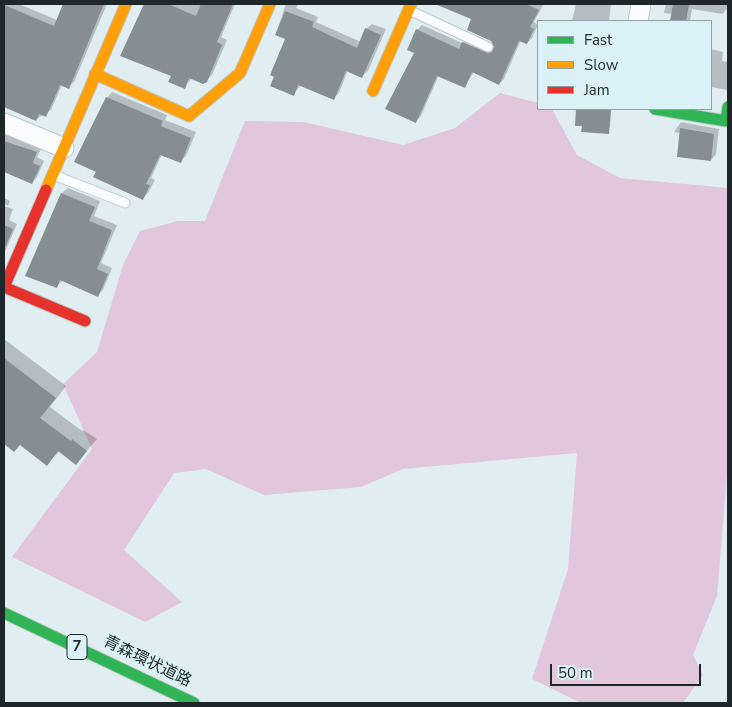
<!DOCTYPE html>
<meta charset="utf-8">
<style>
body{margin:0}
#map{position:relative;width:732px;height:707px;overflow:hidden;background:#e1eef1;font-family:"Nunito Sans",sans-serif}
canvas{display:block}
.frame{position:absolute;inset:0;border:5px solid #1e2729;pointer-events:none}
.legend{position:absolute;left:537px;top:20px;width:175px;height:90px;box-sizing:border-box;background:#daf1f8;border:1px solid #8fa0a5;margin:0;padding:6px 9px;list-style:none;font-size:15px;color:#1e2729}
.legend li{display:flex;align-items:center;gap:10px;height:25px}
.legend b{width:25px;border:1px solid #8fa0a5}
.scale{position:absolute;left:550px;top:664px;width:151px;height:22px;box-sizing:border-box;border:2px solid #1e2729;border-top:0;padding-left:6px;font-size:15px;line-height:18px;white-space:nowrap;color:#1e2729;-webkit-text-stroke:4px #daf1f8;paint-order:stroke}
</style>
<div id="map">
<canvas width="732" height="707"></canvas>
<div class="frame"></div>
<ul class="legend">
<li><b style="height:6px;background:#30b455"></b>Fast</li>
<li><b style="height:6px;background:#ff9f0a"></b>Slow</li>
<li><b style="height:6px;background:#e5322d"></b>Jam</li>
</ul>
<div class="scale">50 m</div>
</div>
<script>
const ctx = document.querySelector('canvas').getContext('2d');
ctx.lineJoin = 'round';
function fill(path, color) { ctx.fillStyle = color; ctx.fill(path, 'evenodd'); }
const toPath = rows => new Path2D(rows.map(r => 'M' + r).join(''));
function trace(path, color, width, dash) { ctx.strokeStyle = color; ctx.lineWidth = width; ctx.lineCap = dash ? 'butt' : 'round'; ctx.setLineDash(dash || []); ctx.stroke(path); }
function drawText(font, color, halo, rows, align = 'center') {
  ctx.font = font + ' "Nunito Sans","Noto Sans JP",sans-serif'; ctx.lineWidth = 5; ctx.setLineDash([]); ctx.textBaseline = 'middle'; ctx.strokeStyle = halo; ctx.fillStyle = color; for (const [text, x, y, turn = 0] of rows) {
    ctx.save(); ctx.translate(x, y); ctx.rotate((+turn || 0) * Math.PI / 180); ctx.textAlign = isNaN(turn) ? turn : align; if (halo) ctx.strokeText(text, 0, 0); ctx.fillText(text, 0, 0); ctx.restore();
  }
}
const green = toPath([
 [500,93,538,103,538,109,552,109,577,155,620,178,728,188,728,464,717,596,693,655,703,675,683,703,581,703,532,679,568,569,577,453,403,469,361,487,264,495,206,469,174,473,124,550,182,602,145,622,12,557,92,449,63,384,97,352,123,265,140,231,178,221,205,221,245,121,304,122,403,145,455,128]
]);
const shadow = toPath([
 [4,4,19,4,57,20,64,4,107,4,74,82,68,87,62,85,51,110,35,120,4,106,4,30,7,22,4,21],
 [146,4,235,4,221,37,227,40,212,75,203,83,192,78,184,87,172,75,122,55],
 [286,4,298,4,296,8,318,17,316,22,361,42,366,29,372,24,386,29,368,71,362,76,348,70,339,93,333,99,301,85,293,95,286,38,276,34],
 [438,4,543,5,534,22,538,25,532,38,527,43,521,40,504,79,499,84,474,72,465,86,439,75,421,116,416,121,415,52,417,30,422,25,462,43,468,37,495,48,492,40,473,19],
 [576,4,611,4,609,21,572,21],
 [666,4,728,4,727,9,722,14,692,9,690,21,672,21,673,14,664,13],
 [711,49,723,52,722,61,728,62,728,90,711,87],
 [112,92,167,115,165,120,196,132,186,156,180,161,162,154,151,178,155,180,148,193,143,198,107,98],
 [577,109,611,109,610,127,605,132,576,125],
 [681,122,719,129,716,154,711,160,680,133,674,132],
 [4,133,41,149,37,157,44,161,37,177,32,183,4,171],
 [68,188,100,201,94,216,117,225,101,263,112,268,103,290,98,295,63,280,56,287,27,275,62,193],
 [4,198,10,201,8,206,4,204],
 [4,206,13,209,9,220,17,224,4,254],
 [4,339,66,386,50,407,82,431,83,430,97,439,76,463,60,451,47,464,20,444,14,450,4,442]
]);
const building = toPath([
 [63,4,104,4,69,89,60,85,46,117,39,114,36,121,4,107,4,5,54,26],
 [144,4,168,4,196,16,201,4,233,4,217,42,222,45,207,82,203,84,189,78,185,89,168,82,171,76,120,56],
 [435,4,526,4,539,10,530,27,534,29,527,44,519,41,499,85,472,72,465,88,437,76,416,123,385,109,414,53,407,50,416,29,459,49,462,42,488,53,492,52,494,47,491,41,467,30,471,19],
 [673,4,689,4,686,21,670,21],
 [285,11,314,22,312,27,357,48,365,28,381,35,362,78,346,71,334,100,298,85,294,96,270,86,274,77,270,75,285,39,275,35],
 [106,97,163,121,161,126,191,138,181,163,160,155,146,184,150,185,143,200,93,177,96,172,74,162],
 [576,109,611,109,609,134,581,132,582,126,575,126],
 [680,128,714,134,711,161,677,157],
 [4,141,37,152,33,163,40,166,32,184,4,172],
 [61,193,95,207,89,221,112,230,97,269,108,274,98,297,60,280,57,288,25,276],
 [4,225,13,229,4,250],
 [4,358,56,398,40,418,71,441,72,439,87,451,76,465,58,451,47,466,20,445,14,452,4,444]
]);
const lane = toPath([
 [411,11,488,47],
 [54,175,125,203]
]);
const street = toPath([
 [638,21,641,4],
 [4,123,64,148]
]);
const fast = toPath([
 [655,109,726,121,728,107],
 [4,613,194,703]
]);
const slow = toPath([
 [95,74,189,116,240,73,270,4],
 [373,91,411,4],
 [46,190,126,4]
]);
const jam = toPath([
 [46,190,4,287,85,321]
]);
const shields = [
 [77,647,20]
];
const shieldNames = [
 ["7",77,647]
];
const streetNames = [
 ["青森環状道路",147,662,26]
];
fill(green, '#e1c6dd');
fill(shadow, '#0003');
fill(building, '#858f91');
trace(lane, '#bec8ca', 11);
trace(street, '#bec8ca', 21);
trace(fast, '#bec8ca', 13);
trace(slow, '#bec8ca', 13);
trace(jam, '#bec8ca', 13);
trace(lane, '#fafcfd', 9);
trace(street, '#fafcfd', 19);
trace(fast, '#30b455', 11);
trace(slow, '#ff9f0a', 11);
trace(jam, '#e5322d', 11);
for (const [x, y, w] of shields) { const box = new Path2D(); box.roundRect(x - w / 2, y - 12.5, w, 25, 4); ctx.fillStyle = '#daf1f8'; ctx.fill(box); trace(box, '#1e2729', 1); }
drawText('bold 15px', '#1e2729', null, shieldNames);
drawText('16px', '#1e2729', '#daf1f8', streetNames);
</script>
